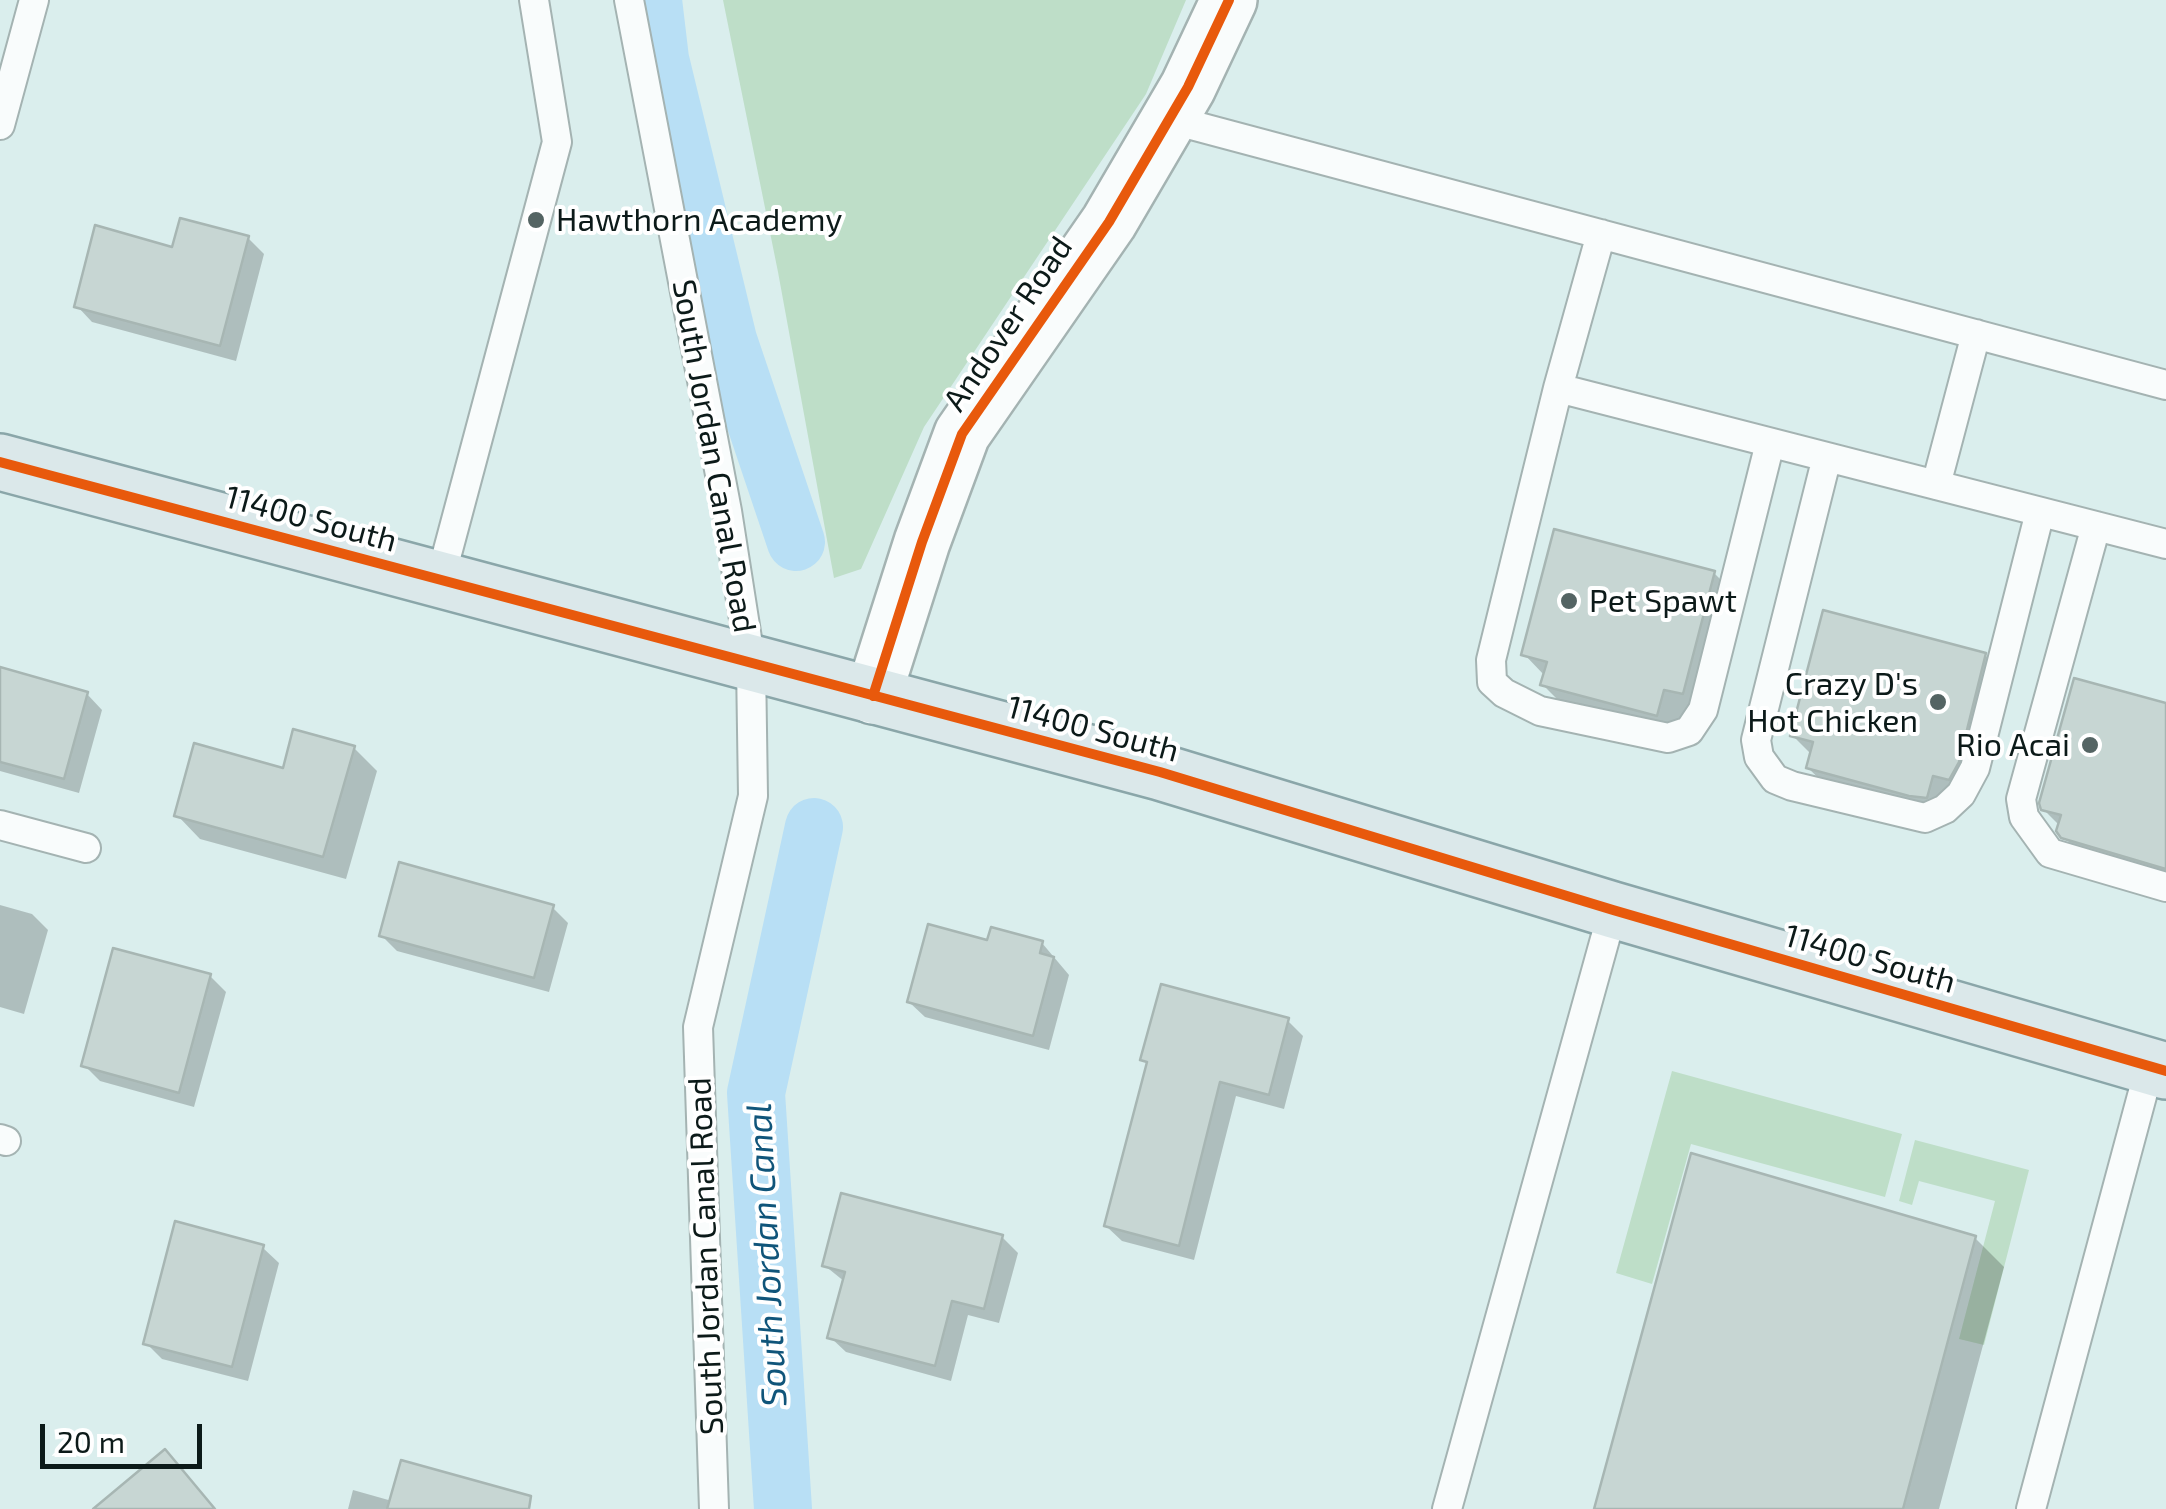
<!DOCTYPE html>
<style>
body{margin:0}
#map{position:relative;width:2166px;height:1509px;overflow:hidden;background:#daeeed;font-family:"Exo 2",sans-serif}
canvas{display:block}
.scale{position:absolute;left:40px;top:1424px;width:162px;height:45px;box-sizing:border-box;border:5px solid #0c1a19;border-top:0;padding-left:12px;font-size:30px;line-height:35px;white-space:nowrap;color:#0c1a19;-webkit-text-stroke:8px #fff;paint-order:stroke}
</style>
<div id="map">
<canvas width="2166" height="1509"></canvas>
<div class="scale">20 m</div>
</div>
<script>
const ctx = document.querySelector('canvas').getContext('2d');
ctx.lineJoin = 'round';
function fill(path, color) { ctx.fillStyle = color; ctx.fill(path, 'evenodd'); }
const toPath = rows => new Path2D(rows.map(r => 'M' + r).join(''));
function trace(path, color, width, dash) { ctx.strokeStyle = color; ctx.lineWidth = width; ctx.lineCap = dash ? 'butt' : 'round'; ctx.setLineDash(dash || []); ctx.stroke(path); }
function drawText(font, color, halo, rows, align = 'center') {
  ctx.font = font + ' "Exo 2",sans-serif'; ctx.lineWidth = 8; ctx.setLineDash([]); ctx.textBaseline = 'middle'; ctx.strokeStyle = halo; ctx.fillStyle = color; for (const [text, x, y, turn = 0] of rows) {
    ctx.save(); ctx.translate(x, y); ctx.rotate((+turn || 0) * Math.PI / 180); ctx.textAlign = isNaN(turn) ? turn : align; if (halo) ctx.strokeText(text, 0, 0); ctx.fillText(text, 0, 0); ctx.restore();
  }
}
const green = toPath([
 [723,0,1186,0,1146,94,924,427,861,569,834,578,778,272],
 [1672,1071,1902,1134,1885,1197,1691,1144,1652,1284,1616,1273],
 [1915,1140,2029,1170,1984,1345,1959,1339,1995,1201,1919,1181,1912,1205,1899,1201]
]);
const shadow = toPath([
 [248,238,264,254,236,361,92,322,77,306,174,250],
 [1714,573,1737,596,1680,737,1566,708,1543,685,1545,676,1524,654],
 [1985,655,2008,678,1950,821,1832,791,1808,768,1812,755,1793,736],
 [0,669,87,694,102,710,79,793,0,771],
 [2166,705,2166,883,2087,860,2063,836,2060,826,2043,809],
 [354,748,377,771,346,879,200,839,177,815,284,771],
 [0,905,32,914,48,930,24,1014,0,1007],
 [552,907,568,923,549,992,397,951,382,936],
 [989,943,1042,943,1069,975,1049,1050,925,1017,909,1002],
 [210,976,226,992,194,1107,100,1081,84,1065],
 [1287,1020,1303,1036,1284,1109,1236,1096,1194,1260,1122,1241,1106,1226,1148,1065,1143,1059],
 [1002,1237,1018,1253,999,1323,968,1315,951,1381,846,1352,830,1337,845,1282,824,1265],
 [1975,1238,2004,1267,1939,1509,1597,1509],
 [263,1248,279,1263,248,1381,162,1359,146,1343],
 [353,1490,392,1501,509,1509,348,1509]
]);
const canal = toPath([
 [653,0,660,59,728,340,796,542],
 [783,1509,756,1093,814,827]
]);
const building = toPath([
 [180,218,249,236,220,346,74,307,95,225,172,247,180,218],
 [1554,529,1715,571,1683,694,1664,690,1657,716,1540,685,1547,662,1521,655,1554,529],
 [1823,610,1986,653,1959,762,1949,780,1933,776,1927,798,1909,796,1806,768,1813,742,1790,736,1823,610],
 [0,667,88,692,64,779,0,762,0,667],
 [2074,678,2166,703,2166,869,2061,838,2056,831,2061,815,2041,810,2039,803,2074,678],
 [293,729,355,746,323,857,174,816,194,743,283,768,293,729],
 [399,862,554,905,534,978,379,936,399,862],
 [928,924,987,940,991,927,1043,941,1040,953,1054,957,1033,1036,907,1002,928,924],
 [113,948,211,974,179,1093,81,1066,113,948],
 [1161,984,1289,1018,1269,1095,1220,1082,1179,1246,1104,1226,1147,1062,1140,1060,1161,984],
 [1691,1153,1976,1236,1903,1509,1594,1509,1691,1153],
 [841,1193,1003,1235,984,1309,952,1301,935,1366,827,1338,845,1272,822,1266,841,1193],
 [175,1221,264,1245,232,1367,143,1344,175,1221],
 [165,1449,215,1509,93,1509,165,1449],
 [401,1460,531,1496,529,1509,387,1509,401,1460]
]);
const lane = toPath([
 [629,0,727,511,751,664,753,796,698,1027,714,1509],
 [1169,119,2166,385],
 [0,125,34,0],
 [1601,234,1558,388,2166,544],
 [1558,388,1491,660,1492,682,1504,693,1540,711,1668,738,1689,731,1703,710,1770,443],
 [1827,457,1756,740,1759,757,1775,779,1792,786,1925,818,1945,809,1961,794,1975,768,2040,512],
 [1936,485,1976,334],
 [2096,526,2021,799,2024,817,2050,853,2166,887],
 [440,580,557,142,534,0],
 [0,825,86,848],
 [0,1139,6,1141],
 [1447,1509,1613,910],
 [2031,1509,2150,1066]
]);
const street = toPath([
 [873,696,922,542,962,434,1109,222,1188,87,1229,0]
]);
const primary = toPath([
 [0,462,1160,772,1613,910,2166,1071]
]);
const cycleway = toPath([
 [0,462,1160,772,1613,910,2166,1071],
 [873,696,922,542,962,434,1109,222,1188,87,1229,0]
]);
const markers = [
 [536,220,10,"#546463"],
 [1569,601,10,"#546463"],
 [1938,702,10,"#546463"],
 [2090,745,10,"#546463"]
];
const poiNames = [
 ["Hawthorn Academy",556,220],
 ["Pet Spawt",1589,601],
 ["Crazy D's",1918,684,"right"],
 ["Hot Chicken",1918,721,"right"],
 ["Rio Acai",2070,745,"right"]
];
const streetNames = [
 ["Andover Road",1008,324,-56],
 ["South Jordan Canal Road",714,456,80],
 ["11400 South",311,519,15],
 ["11400 South",1093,729,15],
 ["11400 South",1870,959,16],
 ["South Jordan Canal Road",706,1256,-92]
];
const waterNames = [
 ["South Jordan Canal",767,1255,-93]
];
fill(green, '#bedec8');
fill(shadow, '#0003');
trace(canal, '#b8dff5', 58);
fill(building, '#c7d6d3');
trace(building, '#a7b6b3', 2.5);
trace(lane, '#a4b3b2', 32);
trace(street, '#a4b3b2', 60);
trace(primary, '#8aa6a9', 60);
trace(lane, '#f9fcfc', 28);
trace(street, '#f9fcfc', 55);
trace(primary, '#dbe8ea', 55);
trace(cycleway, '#e8590c', 10);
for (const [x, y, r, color] of markers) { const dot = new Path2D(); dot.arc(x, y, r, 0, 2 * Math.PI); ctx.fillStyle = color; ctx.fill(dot); trace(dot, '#fff', 4); }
drawText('32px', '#0c1a19', '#fff', poiNames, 'left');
drawText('32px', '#0c1a19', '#fff', streetNames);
drawText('italic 35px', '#10557a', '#fff', waterNames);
</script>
